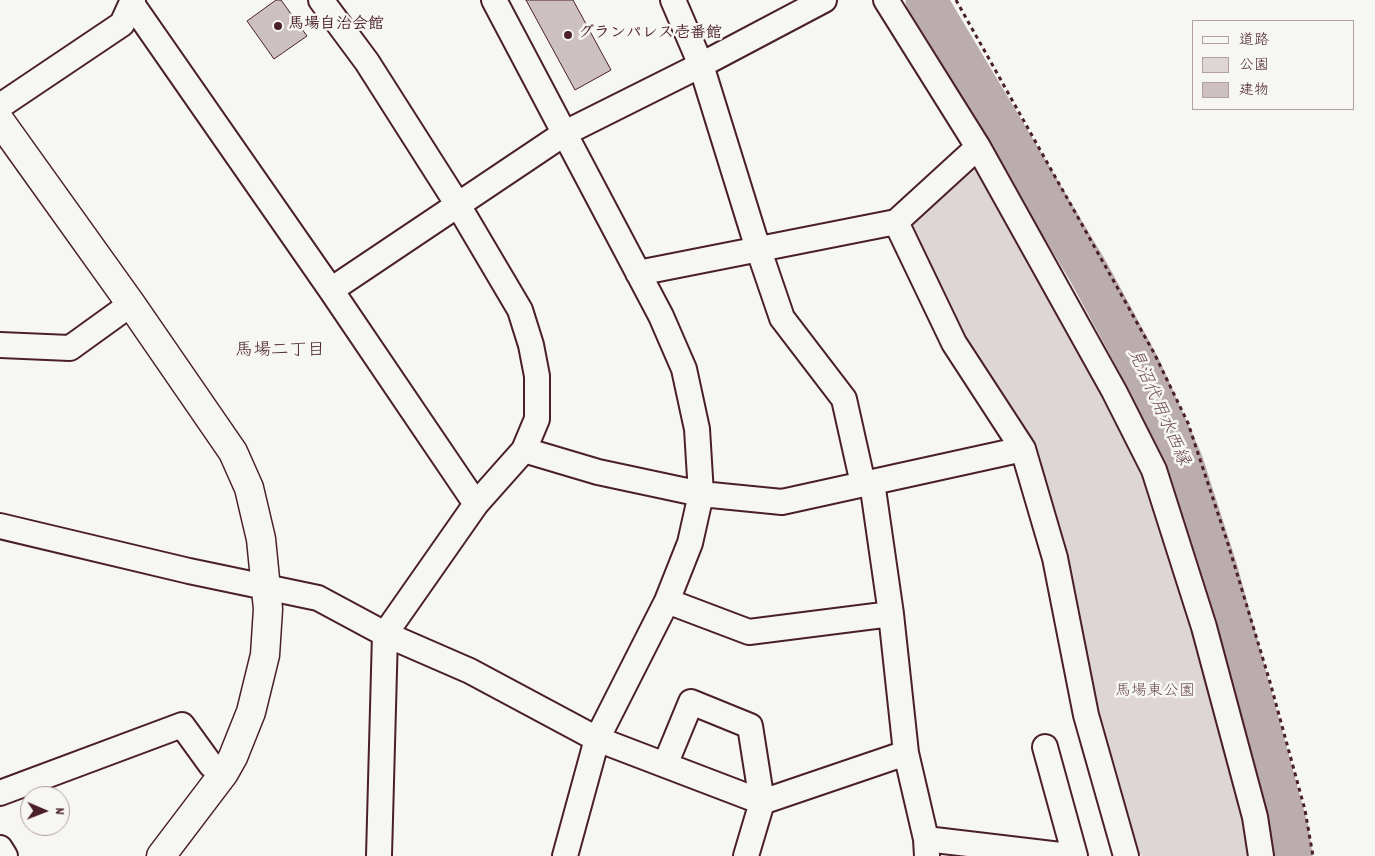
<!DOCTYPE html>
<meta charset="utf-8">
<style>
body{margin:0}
#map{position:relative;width:1375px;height:856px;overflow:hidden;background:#f6f6f2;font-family:Dekko,"Klee One",sans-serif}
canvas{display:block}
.legend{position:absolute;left:1192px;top:20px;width:162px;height:90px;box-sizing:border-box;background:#f6f6f2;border:1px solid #b1a0a2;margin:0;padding:6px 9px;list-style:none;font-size:15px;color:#4a1f2b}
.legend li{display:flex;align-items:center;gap:10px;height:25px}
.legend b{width:25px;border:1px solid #b1a0a2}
.north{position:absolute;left:20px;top:786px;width:50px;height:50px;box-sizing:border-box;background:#f6f6f2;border:1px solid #b1a0a2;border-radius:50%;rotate:91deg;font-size:14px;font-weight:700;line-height:20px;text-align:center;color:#4a1f2b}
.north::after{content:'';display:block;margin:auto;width:18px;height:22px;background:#4a1f2b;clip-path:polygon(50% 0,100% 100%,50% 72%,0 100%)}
</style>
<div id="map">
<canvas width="1375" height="856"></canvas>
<ul class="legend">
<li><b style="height:6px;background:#f6f6f2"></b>道路</li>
<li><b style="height:14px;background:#ddd6d5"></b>公園</li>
<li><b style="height:14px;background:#ccc1c0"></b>建物</li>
</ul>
<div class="north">N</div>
</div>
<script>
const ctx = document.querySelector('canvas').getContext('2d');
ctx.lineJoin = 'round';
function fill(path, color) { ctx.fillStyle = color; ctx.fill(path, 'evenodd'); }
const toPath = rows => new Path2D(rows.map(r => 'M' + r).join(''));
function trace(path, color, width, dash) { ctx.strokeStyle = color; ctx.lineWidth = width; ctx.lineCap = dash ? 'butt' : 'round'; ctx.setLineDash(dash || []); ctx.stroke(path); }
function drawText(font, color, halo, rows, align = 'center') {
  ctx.font = font + ' Dekko,"Klee One",sans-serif'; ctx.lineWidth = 5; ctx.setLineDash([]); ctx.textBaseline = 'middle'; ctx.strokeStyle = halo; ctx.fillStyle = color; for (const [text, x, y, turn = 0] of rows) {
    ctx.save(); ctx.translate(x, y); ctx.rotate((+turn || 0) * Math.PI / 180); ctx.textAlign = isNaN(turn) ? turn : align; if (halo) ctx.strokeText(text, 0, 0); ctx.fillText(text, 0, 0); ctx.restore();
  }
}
const green = toPath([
 [970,163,983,165,1151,479,1257,856,1142,856,1138,852,1098,709,1052,499,1032,439,965,345,908,224]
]);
const river = toPath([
 [926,0,1088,271,1140,367,1183,463,1217,569,1288,830,1292,856]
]);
const building = toPath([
 [276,0,281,0,307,36,274,59,247,21,276,0],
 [526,0,573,0,611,70,575,90,526,0]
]);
const path = toPath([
 [956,0,1154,353,1188,423,1228,544,1270,682,1305,810,1313,856]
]);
const minor = toPath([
 [321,0,367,62,458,205,520,310,531,345,537,376,537,419,524,450,476,504,385,634,379,856],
 [494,0,661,316,684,369,697,429,701,494,690,543,667,601,597,739,565,856],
 [673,0,701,65,754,236,782,318,844,399,863,484],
 [886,0,978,147,1114,391,1154,470,1204,627,1255,817,1261,856],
 [132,4,331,290,476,504],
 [0,106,122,24,133,0],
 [896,222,978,147],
 [638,273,896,222,954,343,1023,449,1055,558,1086,715,1126,856],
 [331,290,565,133,701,65,824,0],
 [0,345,70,348,131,304],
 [524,450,598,472,701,494,782,502,1023,449],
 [872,482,891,614,906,753,926,839,927,856],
 [0,526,189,571,318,598,385,634,470,671,597,739,762,802,906,753],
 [667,601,749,632,891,614],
 [1045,747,1075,856],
 [665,765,691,702,750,726,762,802,746,856],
 [0,793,182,725,211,765,224,773],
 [926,839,1069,856],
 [0,848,5,856]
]);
const tertiary = toPath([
 [0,121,131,304,233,452,249,488,261,539,268,609,265,655,251,712,233,757,224,773,161,856]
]);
const markers = [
 [278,26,5,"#4a1f2b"],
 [568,35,5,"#4a1f2b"]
];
const poiNames = [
 ["馬場自治会館",288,26],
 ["グランパレス壱番館",578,35]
];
const parkNames = [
 ["馬場東公園",1155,693]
];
const neighbourhoodNames = [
 ["馬場二丁目",280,353]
];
const waterNames = [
 ["見沼代用水西縁",1157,408,66]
];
fill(green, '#ddd6d5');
trace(river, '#bbadae', 41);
fill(building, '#ccc1c0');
trace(building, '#4a1f2b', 1);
trace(minor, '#4a1f2b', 28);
trace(tertiary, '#4a1f2b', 31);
trace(path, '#4a1f2b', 3, [4, 4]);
trace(minor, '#f6f6f2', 24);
trace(tertiary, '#f6f6f2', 28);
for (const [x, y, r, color] of markers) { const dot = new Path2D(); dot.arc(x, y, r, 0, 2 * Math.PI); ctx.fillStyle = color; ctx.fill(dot); trace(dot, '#f6f6f2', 2); }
drawText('bold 16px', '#4a1f2b', '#f6f6f2', poiNames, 'left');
drawText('16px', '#6f4d56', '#f6f6f2', parkNames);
drawText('18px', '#4a1f2b', '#f6f6f2', neighbourhoodNames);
drawText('italic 18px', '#6c4a52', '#f6f6f2', waterNames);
</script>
